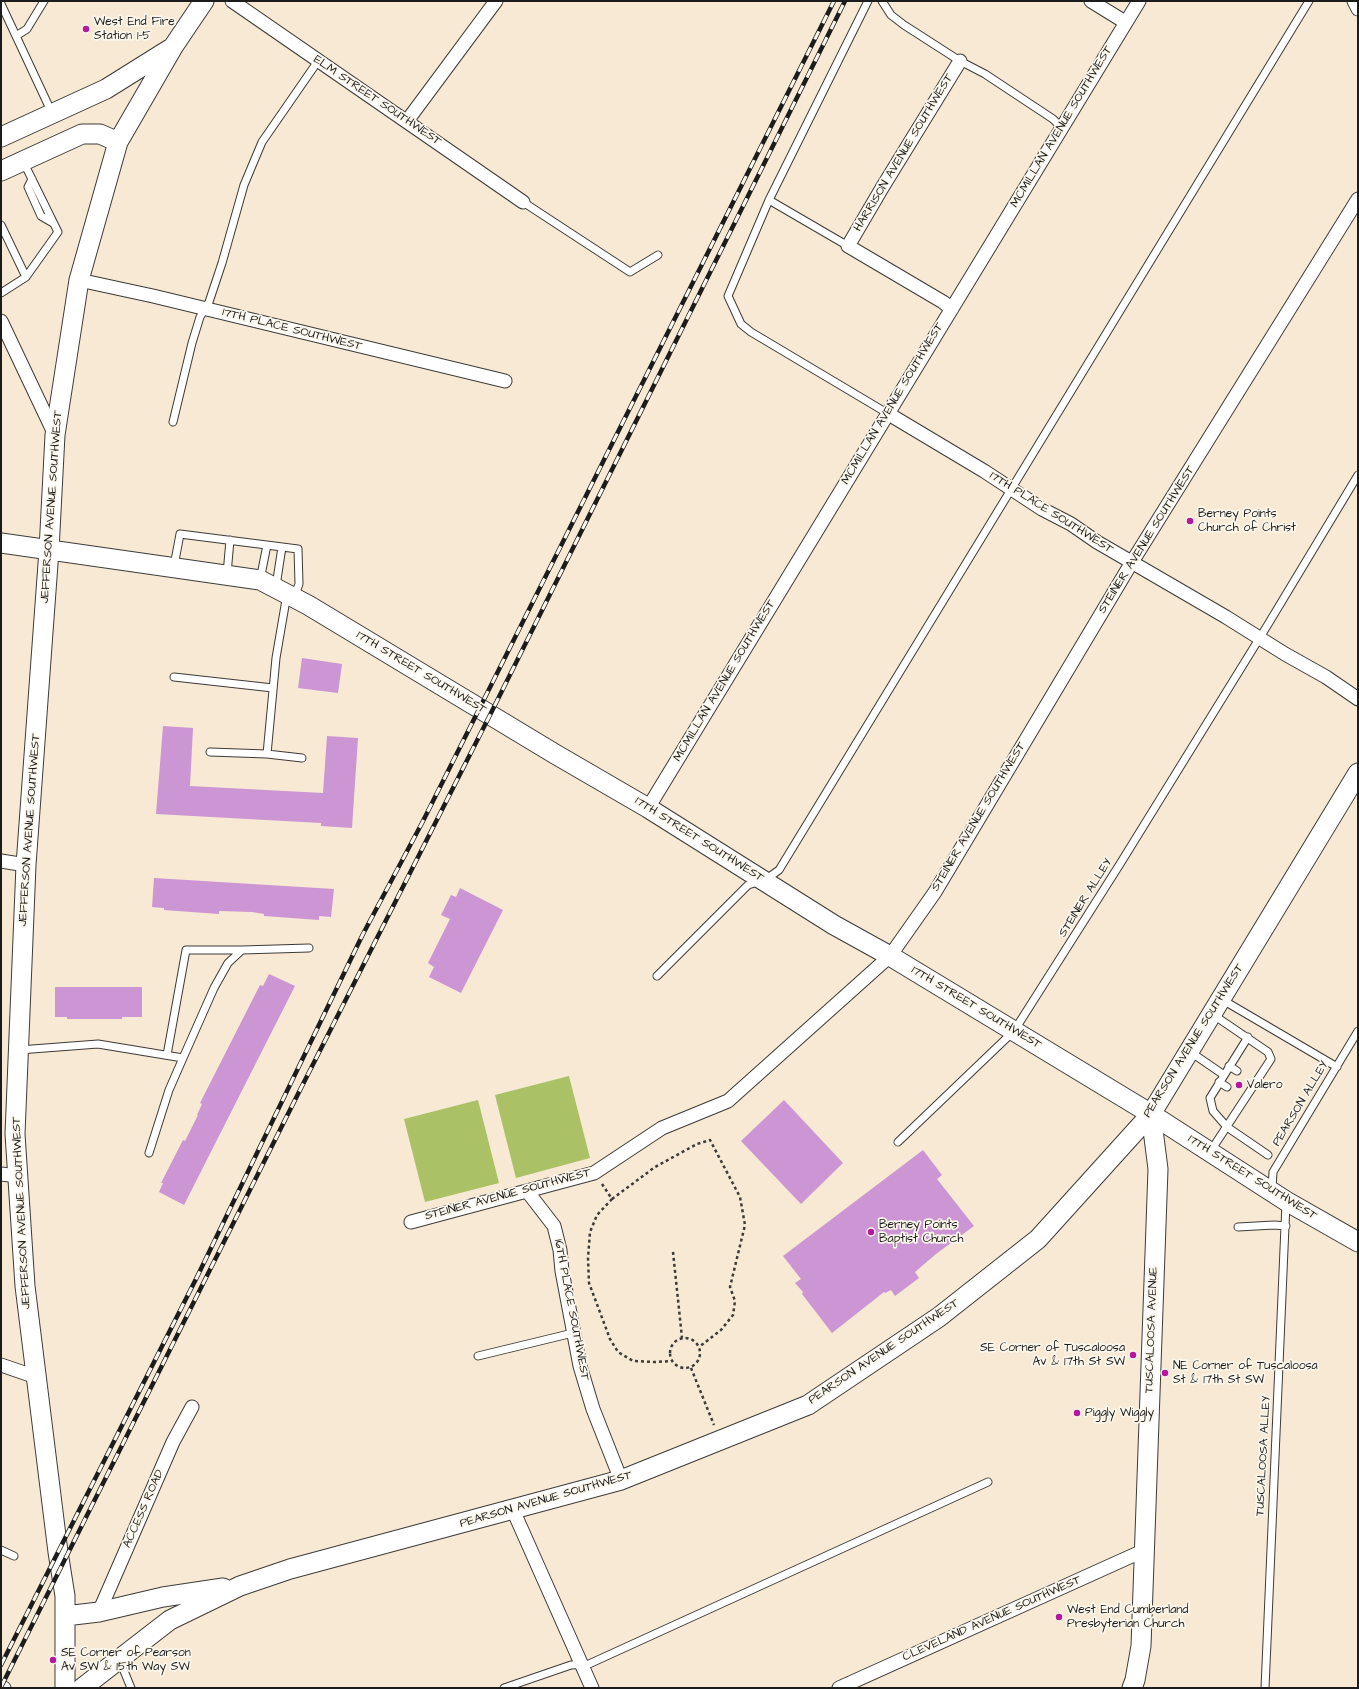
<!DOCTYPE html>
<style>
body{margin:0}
#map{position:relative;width:1359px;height:1689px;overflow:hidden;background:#f7e9d4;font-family:"Architects Daughter",sans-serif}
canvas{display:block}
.frame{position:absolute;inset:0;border:2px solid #1c1c1c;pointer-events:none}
</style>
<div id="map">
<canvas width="1359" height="1689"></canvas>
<div class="frame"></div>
</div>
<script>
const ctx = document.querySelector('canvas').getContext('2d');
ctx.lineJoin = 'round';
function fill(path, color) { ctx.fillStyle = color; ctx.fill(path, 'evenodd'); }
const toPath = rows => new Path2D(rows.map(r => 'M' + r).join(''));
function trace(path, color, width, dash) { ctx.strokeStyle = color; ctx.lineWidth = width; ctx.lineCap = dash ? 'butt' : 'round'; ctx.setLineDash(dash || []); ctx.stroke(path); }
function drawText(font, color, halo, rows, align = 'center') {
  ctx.font = font + ' "Architects Daughter",sans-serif'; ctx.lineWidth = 3.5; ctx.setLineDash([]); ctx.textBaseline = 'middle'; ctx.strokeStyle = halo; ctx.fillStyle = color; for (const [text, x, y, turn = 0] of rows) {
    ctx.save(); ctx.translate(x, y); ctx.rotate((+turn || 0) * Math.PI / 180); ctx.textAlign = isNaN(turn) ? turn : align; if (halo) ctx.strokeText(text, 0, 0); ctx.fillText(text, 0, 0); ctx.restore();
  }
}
const green = toPath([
 [569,1076,590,1158,516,1178,495,1095],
 [478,1100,499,1183,425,1202,404,1119]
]);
const building = toPath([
 [302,658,342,664,338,693,298,688],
 [163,726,193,728,190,786,323,793,327,736,358,738,352,828,321,826,321,823,156,814],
 [154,878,334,889,331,917,319,916,319,920,264,916,264,914,252,912,219,911,219,914,164,910,164,908,152,907],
 [460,888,503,910,461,993,429,977,434,967,428,963,450,919,441,915,451,895,456,897],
 [269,974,295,986,184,1205,159,1192,163,1183,161,1183,183,1140,185,1141,198,1115,197,1115,202,1104,200,1103,260,985,263,986],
 [55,987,142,987,142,1017,122,1017,122,1019,67,1019,67,1017,55,1017],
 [784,1100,843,1163,801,1204,741,1141],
 [923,1150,942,1175,937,1179,974,1226,936,1254,915,1272,919,1278,895,1296,891,1290,885,1293,884,1292,832,1333,802,1294,803,1292,795,1283,801,1279,783,1256]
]);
const path = toPath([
 [602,1184,612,1199,597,1215,590,1232,588,1258,589,1283,610,1339,618,1352,633,1361,655,1362,672,1361],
 [612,1199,655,1167,697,1144,710,1140,740,1197,745,1225,730,1287,735,1301,733,1315,721,1330,699,1347],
 [673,1252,682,1338],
 '670 1353a15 15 0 1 1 30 0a15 15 0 1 1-30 0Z',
 [691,1368,714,1425]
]);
const lane = toPath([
 [868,1,769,200,728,296,741,324,751,332,887,413],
 [882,1,891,15,904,25,960,61,985,74,1053,119,1061,127],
 [1,4,52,113],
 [16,36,27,29,44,1],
 [23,161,58,232,26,277],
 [32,179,28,187,41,216,53,223],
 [769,200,848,246],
 [523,202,630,272,658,255],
 [1,225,26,277,1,293],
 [173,422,192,343,200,317,209,302,222,263,244,185,262,142,318,61],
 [174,566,180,534,298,549,299,584,294,598],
 [227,574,230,540],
 [260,580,267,545],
 [276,586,282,547],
 [174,677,273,688],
 [210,752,267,754,302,758],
 [267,754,276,658,287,594],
 [657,976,748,885,765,880,779,870,1309,1],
 [1221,999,1337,1067],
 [1248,1037,1210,1098,1213,1111,1227,1127,1268,1155],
 [19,1050,98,1044,183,1058,214,988,228,963,242,950,309,948],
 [1189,1051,1224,1075],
 [167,1055,186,950,242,950],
 [1229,1066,1237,1071],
 [1219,1082,1227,1087],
 [898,1142,1014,1031,1120,864,1267,626,1358,475],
 [1210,1152,1271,1059,1268,1052,1212,1014],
 [149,1153,169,1090,183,1058],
 [1272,1189,1273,1172,1358,1031],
 [1238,1227,1274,1225,1286,1226],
 [478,1356,573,1333],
 [1,1550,14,1556],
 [120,1661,131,1688],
 [504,1688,571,1665,589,1664,988,1482],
 [1265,1688,1286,1203]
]);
const street = toPath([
 [232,1,523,202],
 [1091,1,1125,22],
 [1354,1,1358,9],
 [407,121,496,1],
 [79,280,153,296,505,381],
 [952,309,943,302,848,246,882,188,960,61],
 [1,321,55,435],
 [887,413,984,471,1042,509,1071,524,1097,542,1226,617,1285,654,1326,677,1358,699],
 [648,808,1139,1],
 [1,861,26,865],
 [1,1174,18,1176],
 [527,1191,554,1226,560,1250,562,1271,580,1366,593,1409,621,1480],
 [411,1222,594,1173,662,1128,728,1101,890,956,935,892,1132,562,1358,199],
 [1,1365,36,1377],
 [513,1510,592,1688],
 [99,1612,173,1442,192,1407],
 [1,1687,4,1688],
 [839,1688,1145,1550]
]);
const secondary = toPath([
 [1,137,106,89,170,49],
 [1,171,82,134,100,134,118,142],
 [1,543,260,580,308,605,555,754,648,808,834,925,890,956,1151,1114,1286,1201,1358,1242],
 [65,1616,99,1612,163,1597,223,1588],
 [65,1688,65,1596,58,1552,25,1286,15,1134,26,865,49,550,55,435,79,280,118,142,173,47,204,1],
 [82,1688,170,1620,240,1586,290,1569,621,1480,808,1405,939,1317,1038,1239,1151,1114,1358,773],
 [1132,1688,1135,1680,1141,1646,1158,1169,1151,1114]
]);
const rail = toPath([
 [1,1665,197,1277,363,934,422,823,834,1],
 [1,1687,300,1090,490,715,845,1]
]);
const markers = [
 [86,29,4,"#b5179e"],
 [1190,521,4,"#b5179e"],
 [1239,1085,4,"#b5179e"],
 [871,1232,4,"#b5179e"],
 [1133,1355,4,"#b5179e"],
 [1165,1373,4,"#b5179e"],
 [1077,1413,4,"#b5179e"],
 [1059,1617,4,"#b5179e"],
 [53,1660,4,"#b5179e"]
];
const poiNames = [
 ["West End Fire",94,22],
 ["Station 1-5",94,36],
 ["Berney Points",1198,514],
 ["Church of Christ",1198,528],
 ["Valero",1247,1085],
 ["Berney Points",879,1225],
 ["Baptist Church",879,1239],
 ["SE Corner of Tuscaloosa",1125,1348,"right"],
 ["Av & 17th St SW",1125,1362,"right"],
 ["NE Corner of Tuscaloosa",1173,1366],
 ["St & 17th St SW",1173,1380],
 ["Piggly Wiggly",1085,1413],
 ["West End Cumberland",1067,1610],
 ["Presbyterian Church",1067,1624],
 ["SE Corner of Pearson",61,1653],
 ["Av SW & 15th Way SW",61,1667]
];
const streetNames = [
 ["ELM STREET SOUTHWEST",377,101,34],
 ["MCMILLAN AVENUE SOUTHWEST",1062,127,-59],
 ["HARRISON AVENUE SOUTHWEST",904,153,-59],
 ["17TH PLACE SOUTHWEST",292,330,14],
 ["MCMILLAN AVENUE SOUTHWEST",893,404,-59],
 ["JEFFERSON AVENUE SOUTHWEST",52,507,-86],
 ["17TH PLACE SOUTHWEST",1051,513,32],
 ["STEINER AVENUE SOUTHWEST",1147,540,-58],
 ["17TH STREET SOUTHWEST",421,673,31],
 ["MCMILLAN AVENUE SOUTHWEST",725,681,-59],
 ["STEINER AVENUE SOUTHWEST",979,817,-59],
 ["JEFFERSON AVENUE SOUTHWEST",30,830,-86],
 ["17TH STREET SOUTHWEST",699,840,32],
 ["STEINER ALLEY",1086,898,-58],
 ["17TH STREET SOUTHWEST",976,1008,31],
 ["PEARSON AVENUE SOUTHWEST",1194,1041,-58],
 ["PEARSON ALLEY",1301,1104,-59],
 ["17TH STREET SOUTHWEST",1252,1178,32],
 ["STEINER AVENUE SOUTHWEST",508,1195,-15],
 ["JEFFERSON AVENUE SOUTHWEST",22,1213,-93],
 ["16TH PLACE SOUTHWEST",571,1310,79],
 ["TUSCALOOSA AVENUE",1152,1330,-88],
 ["PEARSON AVENUE SOUTHWEST",884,1352,-34],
 ["TUSCALOOSA ALLEY",1264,1456,-87],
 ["PEARSON AVENUE SOUTHWEST",546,1500,-16],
 ["ACCESS ROAD",144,1509,-66],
 ["CLEVELAND AVENUE SOUTHWEST",992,1619,-24]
];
fill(green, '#aac166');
fill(building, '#cc95d3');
trace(lane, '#3d3b38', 9);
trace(street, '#3d3b38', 15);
trace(secondary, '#3d3b38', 21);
trace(path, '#3d3b38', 2.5, [3, 3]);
trace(lane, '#fff', 7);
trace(street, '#fff', 13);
trace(secondary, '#fff', 19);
trace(rail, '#1c1c1c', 4.5);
trace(rail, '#fbf7ec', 3, [9]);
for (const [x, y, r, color] of markers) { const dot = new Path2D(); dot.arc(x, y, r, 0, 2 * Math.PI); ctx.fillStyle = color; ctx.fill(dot); trace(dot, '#fbf7ec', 1.5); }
drawText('12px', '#1c1c1c', '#fbf7ec', poiNames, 'left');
drawText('12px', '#1c1c1c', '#fbf7ec', streetNames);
</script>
